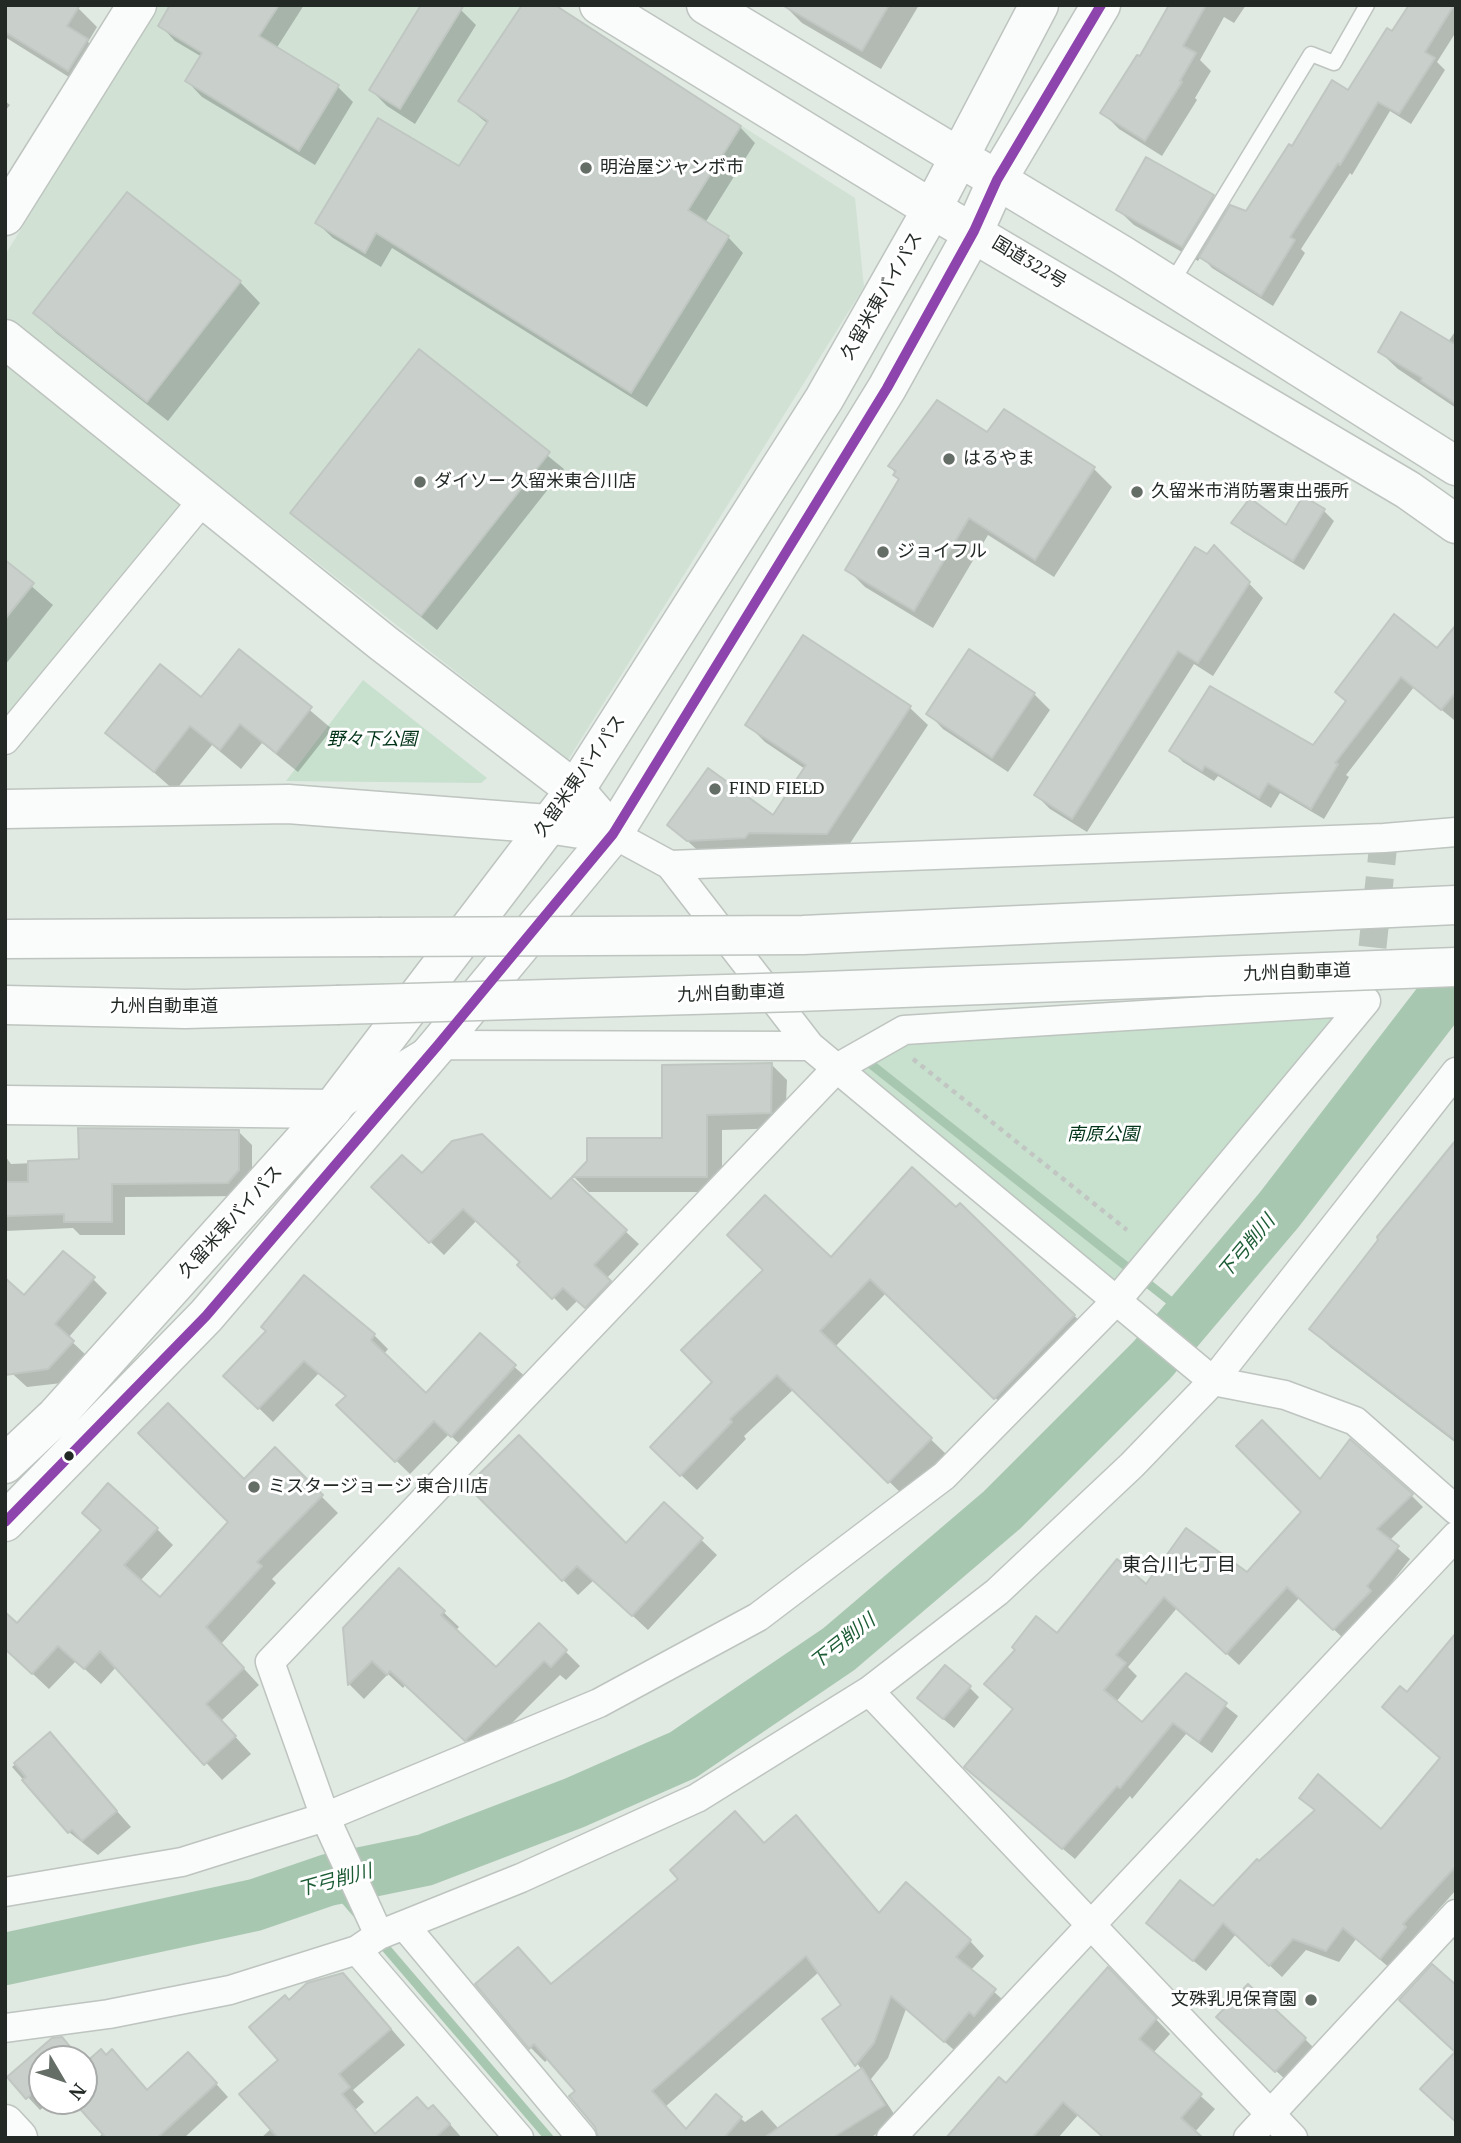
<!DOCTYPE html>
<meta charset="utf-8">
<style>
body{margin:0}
#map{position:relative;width:1461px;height:2143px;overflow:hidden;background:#e0e9e2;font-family:"PT Serif",serif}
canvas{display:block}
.frame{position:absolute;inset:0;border:7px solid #232a25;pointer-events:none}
.north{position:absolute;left:28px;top:2045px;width:70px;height:70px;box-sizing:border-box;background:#fff;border:2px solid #a7aaa8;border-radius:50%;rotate:129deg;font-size:19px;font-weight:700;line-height:28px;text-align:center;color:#232a25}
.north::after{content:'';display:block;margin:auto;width:24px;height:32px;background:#656d67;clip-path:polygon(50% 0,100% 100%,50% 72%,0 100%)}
</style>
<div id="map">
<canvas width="1461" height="2143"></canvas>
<div class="frame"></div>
<div class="north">N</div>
</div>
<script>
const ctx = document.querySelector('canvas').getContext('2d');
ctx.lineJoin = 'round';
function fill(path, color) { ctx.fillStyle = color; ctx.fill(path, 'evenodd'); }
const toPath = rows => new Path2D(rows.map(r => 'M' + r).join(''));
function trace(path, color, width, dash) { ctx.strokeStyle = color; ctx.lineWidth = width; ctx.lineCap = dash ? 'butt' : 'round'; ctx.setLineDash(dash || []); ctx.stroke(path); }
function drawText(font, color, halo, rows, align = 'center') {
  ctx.font = font + ' "PT Serif","Noto Sans JP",serif'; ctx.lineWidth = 6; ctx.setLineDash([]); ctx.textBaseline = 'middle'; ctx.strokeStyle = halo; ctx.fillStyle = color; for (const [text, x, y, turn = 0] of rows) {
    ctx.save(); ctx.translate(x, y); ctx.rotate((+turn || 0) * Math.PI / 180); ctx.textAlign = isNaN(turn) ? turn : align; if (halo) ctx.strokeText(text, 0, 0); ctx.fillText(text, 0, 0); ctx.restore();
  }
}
const built = toPath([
 [159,5,552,5,855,198,864,287,568,760,5,317,5,255],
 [5,358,192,500,5,731]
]);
const green = toPath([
 [363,680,487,778,481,783,286,781],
 [1366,1001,1117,1300,837,1068,904,1030]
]);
const shadow = toPath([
 [5,5,78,8,97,27,88,42,106,60,88,89,5,37],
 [172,5,304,5,276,49,338,87,353,102,315,165,202,97,187,81,202,57,175,41,160,25],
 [784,5,919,5,881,69,802,23],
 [1171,5,1246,5,1234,23,1224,17,1200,60,1211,71,1195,98,1197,100,1162,156,1119,129,1103,113,1141,59],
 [1411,5,1456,5,1456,32,1437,62,1445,70,1411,124,1390,111,1352,175,1350,173,1301,249,1305,253,1273,306,1212,268,1201,256,1198,261,1134,225,1118,210,1213,197,1228,212,1247,213,1293,148,1349,92],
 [461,10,476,25,415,124,387,106,371,90],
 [5,101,10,105,5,111],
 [460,101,740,127,755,143,705,223,728,237,743,253,647,407,392,248,381,267,333,238,317,223,459,168,488,124],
 [240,282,260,303,168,421,56,333,35,313],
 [1456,330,1456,408,1398,369,1380,352,1448,342],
 [419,351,564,469,437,630,292,512],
 [890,466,1094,469,1112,487,1054,577,988,535,933,628,865,587,847,569,900,480],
 [1324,511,1334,521,1304,570,1243,532,1233,523,1286,528],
 [1214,547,1263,598,1213,676,1194,664,1087,832,1050,809,1036,795],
 [5,563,53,605,5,665],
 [804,638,910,708,928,725,845,851,706,858,669,824,773,817,805,769,765,742,747,724],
 [1456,641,1456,718,1454,720,1414,687,1346,775,1349,777,1324,819,1280,793,1271,808,1218,776,1214,781,1183,762,1171,750,1314,748,1347,702,1337,692],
 [240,651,332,729,298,772,262,743,241,769,212,745,175,791,108,732,201,699],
 [969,651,1034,694,1050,710,1008,772,943,729,928,713],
 [771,1064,787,1080,785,1128,722,1130,722,1192,589,1192,574,1177,589,1162,664,1140],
 [238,1131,252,1145,252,1185,243,1196,125,1197,125,1235,80,1235,73,1228,5,1231,5,1156,11,1164,80,1161],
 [1456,1153,1456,1443,1330,1347,1312,1329],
 [422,1176,551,1201,625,1231,639,1244,606,1279,622,1296,599,1320,578,1300,567,1311,477,1220,444,1255,374,1187],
 [960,1206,1090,1331,1011,1413,886,1293,835,1347,946,1454,905,1497,794,1389,744,1436,746,1439,697,1490,668,1463,831,1260],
 [304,1277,374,1335,388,1349,384,1354,426,1396,480,1336,529,1380,466,1450,449,1434,410,1474,339,1405,347,1397,318,1374,273,1422,226,1376,268,1331],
 [93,1279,107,1293,68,1338,87,1356,62,1383,27,1387,5,1367,24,1298],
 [275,1450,338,1513,272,1579,276,1583,221,1644,259,1685,221,1721,251,1754,222,1780,117,1666,101,1684,76,1661,49,1689,5,1648,17,1626,157,1529,173,1545,140,1581,160,1599,230,1522,244,1482],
 [1321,1481,1411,1495,1423,1507,1389,1541,1410,1559,1346,1641,1300,1597,1239,1665,1177,1608,1128,1667,1137,1676,1116,1702,1143,1724,1186,1675,1238,1716,1212,1753,1186,1734,1132,1799,1130,1796,1075,1859,978,1778,1057,1635,1147,1586,1247,1574,1303,1512],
 [470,1486,626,1546,664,1504,717,1555,648,1630,594,1580,578,1595],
 [399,1570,459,1627,455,1631,496,1670,539,1625,580,1666,566,1680,560,1675,481,1754,406,1684,403,1688,388,1674,364,1699,350,1685,345,1629],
 [1456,1635,1456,1890,1414,1937,1417,1940,1392,1970,1356,1939,1339,1962,1306,1950,1282,1977,1236,1934,1206,1971,1160,1934,1213,1909,1316,1811,1302,1798,1381,1832,1442,1758,1407,1694],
 [969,1687,979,1697,954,1728,930,1708],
 [50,1735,131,1827,98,1855,69,1832,12,1767],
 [796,1818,880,1914,970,1941,984,1956,970,1971,1009,2005,960,2055,906,2009,888,2058,871,2079,898,2120,870,2138,601,2138,577,2091,549,2058,545,2062,530,2047,518,1949,552,1986,765,1845],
 [819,1972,843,2006,824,2019,862,2070,779,2129,762,2110,745,2122,716,2097,687,2131,665,2107],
 [1122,1983,1170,2034,1153,2053,1215,2109,1194,2133,1200,2138,1098,2138,1101,2135,1078,2115,1058,2138,948,2138],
 [358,1990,405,2045,353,2090,364,2102,355,2110,377,2135,429,2111,448,2122,462,2138,261,2138,272,2128,289,2002],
 [1228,2027,1305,2039,1315,2049,1286,2080],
 [52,2040,80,2059,42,2059,42,2101,51,2101,40,2110,9,2077],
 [84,2064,148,2091,201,2067,228,2097,184,2138,98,2138,103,2133,75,2101,84,2101]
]);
const stream = toPath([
 [863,1058,1189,1316],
 [328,1880,359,1916],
 [379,1940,549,2138]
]);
const river = toPath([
 [5,1959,255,1905,328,1880,425,1860,574,1803,683,1755,839,1649,1002,1510,1152,1360,1279,1210,1456,980]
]);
const building = toPath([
 [5,5,80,5,67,26,88,39,68,71,5,32,5,5],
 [170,5,279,5,259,36,339,85,299,151,185,81,202,53,158,26,170,5],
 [421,5,464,5,400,109,369,90,421,5],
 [522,5,555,5,741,126,688,210,729,236,631,393,376,233,365,253,315,223,378,118,459,166,488,121,458,101,522,5],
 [782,5,889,5,862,51,782,5],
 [1169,5,1206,5,1183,46,1196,53,1180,81,1182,82,1145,141,1100,113,1137,55,1140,56,1169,5],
 [1409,5,1454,5,1425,52,1435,58,1399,114,1378,102,1340,165,1338,163,1290,237,1295,240,1261,296,1199,257,1230,205,1246,211,1289,144,1292,146,1332,80,1348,90,1387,28,1392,31,1409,5],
 [1146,157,1214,195,1182,247,1116,210,1146,157],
 [127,192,241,281,147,402,33,313,127,192],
 [1401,312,1456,345,1456,404,1421,381,1422,378,1378,352,1401,312],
 [419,349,550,452,421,616,290,513,419,349],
 [937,400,987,432,1004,409,1095,467,1035,560,969,518,914,611,845,570,899,479,893,475,896,471,888,466,937,400],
 [1303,496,1325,509,1293,561,1231,523,1250,498,1286,525,1303,496],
 [1214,545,1250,582,1198,663,1178,651,1072,819,1034,795,1195,547,1207,554,1214,545],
 [5,560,34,583,5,619,5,560],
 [1394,614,1437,648,1456,625,1456,692,1441,710,1401,677,1335,763,1338,764,1311,809,1268,783,1259,798,1205,766,1202,771,1169,751,1210,686,1313,745,1346,701,1335,692,1394,614],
 [803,635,911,706,827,834,749,833,745,838,687,841,667,825,708,768,773,815,806,765,745,725,803,635],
 [239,649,312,707,276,753,240,724,220,750,190,726,154,772,105,733,160,664,201,697,239,649],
 [969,649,1035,693,992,758,926,714,969,649],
 [772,1063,771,1113,707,1115,707,1177,572,1177,587,1161,587,1138,662,1138,662,1065,772,1063],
 [78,1128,239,1130,239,1170,228,1183,112,1184,112,1222,64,1222,64,1214,6,1216,6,1182,28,1182,28,1161,79,1159,78,1128],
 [482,1134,551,1199,571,1178,627,1230,594,1265,611,1281,585,1308,563,1288,552,1299,517,1265,520,1262,463,1209,429,1243,371,1187,402,1155,422,1173,452,1141,482,1134],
 [1456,1140,1456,1441,1309,1329,1378,1240,1377,1237,1456,1140],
 [912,1167,956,1207,960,1203,1075,1315,994,1399,870,1279,820,1331,932,1438,888,1483,777,1375,730,1419,732,1422,680,1476,650,1447,712,1382,681,1350,763,1270,727,1235,765,1195,831,1257,912,1167],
 [63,1251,95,1277,55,1324,74,1341,48,1369,5,1375,5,1278,24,1295,63,1251],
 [304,1275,375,1334,371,1340,426,1393,480,1333,516,1365,451,1437,434,1421,395,1462,336,1405,346,1396,304,1361,258,1409,223,1376,266,1331,261,1327,304,1275],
 [168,1403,244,1479,275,1447,323,1495,257,1562,262,1566,206,1627,244,1668,206,1704,236,1736,204,1765,100,1651,84,1669,58,1646,32,1674,5,1649,5,1612,17,1623,101,1530,82,1513,108,1483,158,1528,124,1565,160,1597,228,1522,138,1433,168,1403],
 [1262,1420,1320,1479,1350,1439,1413,1494,1377,1529,1399,1546,1367,1586,1371,1591,1333,1630,1287,1587,1226,1654,1164,1597,1116,1655,1126,1663,1104,1690,1142,1722,1186,1673,1227,1703,1199,1742,1173,1723,1120,1788,1117,1786,1062,1849,964,1767,1013,1709,984,1684,1015,1650,1012,1647,1036,1616,1057,1633,1117,1559,1146,1584,1186,1528,1247,1572,1301,1512,1236,1446,1262,1420],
 [519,1435,626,1543,664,1502,703,1538,632,1616,577,1566,562,1581,467,1486,519,1435],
 [399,1568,445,1611,441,1615,496,1667,539,1623,567,1650,551,1667,544,1661,465,1741,390,1671,387,1675,372,1661,348,1685,343,1628,399,1568],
 [1456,1633,1456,1866,1403,1924,1406,1927,1380,1959,1343,1928,1326,1951,1293,1939,1269,1966,1223,1923,1193,1961,1146,1923,1180,1880,1213,1906,1257,1859,1259,1861,1315,1810,1299,1798,1318,1774,1381,1829,1440,1758,1382,1707,1400,1686,1407,1692,1456,1633],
 [945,1665,971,1686,943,1719,917,1698,945,1665],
 [50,1732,117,1811,82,1841,72,1830,68,1833,22,1780,26,1777,14,1763,50,1732],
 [735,1811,764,1843,796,1815,879,1913,906,1882,971,1940,956,1957,996,1989,974,2016,969,2012,944,2042,891,1996,874,2043,855,2066,822,2019,841,2005,806,1956,652,2091,686,2129,716,2094,742,2117,724,2138,598,2138,595,2127,569,2096,575,2091,534,2044,529,2049,475,1984,518,1947,551,1984,678,1879,670,1870,735,1811],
 [1432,1964,1456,1985,1456,2122,1420,2089,1455,2052,1399,2000,1432,1964],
 [1108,1967,1157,2018,1139,2039,1202,2094,1181,2118,1203,2138,1104,2138,1063,2102,1032,2138,946,2138,999,2077,1006,2083,1108,1967],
 [343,1973,391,2029,339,2074,350,2087,342,2094,375,2134,417,2097,428,2109,433,2105,450,2124,435,2138,278,2138,239,2094,278,2060,249,2027,285,1995,289,2000,307,1983,343,1973],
 [1248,1984,1306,2038,1275,2072,1216,2017,1248,1984],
 [62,2037,80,2059,42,2059,42,2085,26,2099,7,2077,52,2038,62,2037],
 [101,2049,106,2055,112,2049,147,2090,188,2052,217,2083,157,2138,106,2138,73,2101,84,2101,84,2064,101,2049],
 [862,2068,885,2105,832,2138,764,2138,862,2068]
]);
const streetTunnel = toPath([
 [1368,989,1384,838]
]);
const path = toPath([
 [913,1059,1127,1230]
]);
const lane = toPath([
 [1171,284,1311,54,1334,63,1367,5]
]);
const street = toPath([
 [5,740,203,500],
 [613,834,670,865,1384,838,1456,832],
 [670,865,810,1046],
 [344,1102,438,1045,810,1046,1213,1381,1285,1395,1355,1421,1456,1510],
 [869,1691,1293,2138],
 [5,1892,182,1862,325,1817,599,1703,758,1617,944,1476,1117,1300,1366,1001,904,1030,837,1068,270,1662,325,1817,379,1935],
 [404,1925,582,2138],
 [5,2028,109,2014,230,1990,357,1950],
 [519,2138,357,1950,379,1935,521,1878,697,1798,869,1691,997,1592,1132,1465,1213,1381,1456,1072],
 [891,2138,1456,1536],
 [1248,2138,1456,1914]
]);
const secondary = toPath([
 [5,216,137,5],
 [5,339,383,643,575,790,613,834],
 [5,809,288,804,548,824,613,834],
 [5,1105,332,1109],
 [5,2124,18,2138]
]);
const highway = toPath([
 [599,5,932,209,1408,490,1456,524],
 [706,5,1122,255,1456,466],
 [5,939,379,937],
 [5,1005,185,1009,337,1005],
 [5,1464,56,1416,332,1109,575,790,824,399,932,209,1039,5],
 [5,1522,206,1316,438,1045,613,834,887,388,974,231,997,180,1101,5]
]);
const highwayBridge = toPath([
 [379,937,803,935,1456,905],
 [337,1005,797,992,1456,967]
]);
const bus1 = toPath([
 [5,1522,206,1316,438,1045,613,834,887,388,974,231,997,180,1101,5]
]);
const markers = [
 [586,168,7,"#656d67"],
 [949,459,7,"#656d67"],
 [420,482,7,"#656d67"],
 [1137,492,7,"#656d67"],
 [883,552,7,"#656d67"],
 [715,789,7,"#656d67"],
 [69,1456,6,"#232a25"],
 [254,1487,7,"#656d67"],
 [1311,2000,7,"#656d67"]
];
const poiNames = [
 ["明治屋ジャンボ市",600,168],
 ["はるやま",963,459],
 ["ダイソー 久留米東合川店",434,482],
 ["久留米市消防署東出張所",1151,492],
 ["ジョイフル",897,552],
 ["FIND FIELD",729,789],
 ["ミスタージョージ 東合川店",268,1487],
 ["文殊乳児保育園",1297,2000,"right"]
];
const streetNames = [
 ["国道322号",1029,263,31],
 ["久留米東バイパス",882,296,-60],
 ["久留米東バイパス",580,776,-55],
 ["九州自動車道",1297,973,-2],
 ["九州自動車道",731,994,-2],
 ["九州自動車道",164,1007],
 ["久留米東バイパス",231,1222,-48]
];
const parkNames = [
 ["野々下公園",372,740],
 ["南原公園",1103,1135]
];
const waterNames = [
 ["下弓削川",1247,1247,-50],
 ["下弓削川",843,1642,-38],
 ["下弓削川",335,1881,-15]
];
const neighbourhoodNames = [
 ["東合川七丁目",1179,1566]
];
fill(built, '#d1e2d5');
fill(green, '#c8e0ce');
fill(shadow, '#0003');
trace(stream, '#a8c7b0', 9);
trace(river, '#a8c7b0', 52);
fill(building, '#c9d0cb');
trace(building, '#c0c7c2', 2);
trace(streetTunnel, '#bac3bc', 28, [28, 14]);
trace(lane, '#bec4bf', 17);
trace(street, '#bec4bf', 31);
trace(secondary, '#bec4bf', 41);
trace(highway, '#bec4bf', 41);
trace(path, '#c2c6c3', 4.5, [5, 5]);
trace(lane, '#fafcfb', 14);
trace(street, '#fafcfb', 28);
trace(secondary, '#fafcfb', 38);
trace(highway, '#fafcfb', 38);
trace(highwayBridge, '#bec4bf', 41, []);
trace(highwayBridge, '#fafcfb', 38);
trace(bus1, '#8e44ad', 10);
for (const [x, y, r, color] of markers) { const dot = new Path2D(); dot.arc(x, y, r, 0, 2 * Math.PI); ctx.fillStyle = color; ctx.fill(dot); trace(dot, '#fff', 2.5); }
drawText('18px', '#232a25', '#fff', poiNames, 'left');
drawText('18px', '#232a25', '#fff', streetNames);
drawText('italic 18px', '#003317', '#fff', parkNames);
drawText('italic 19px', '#1c5c35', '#fff', waterNames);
drawText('19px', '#232a25', '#fff', neighbourhoodNames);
</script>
